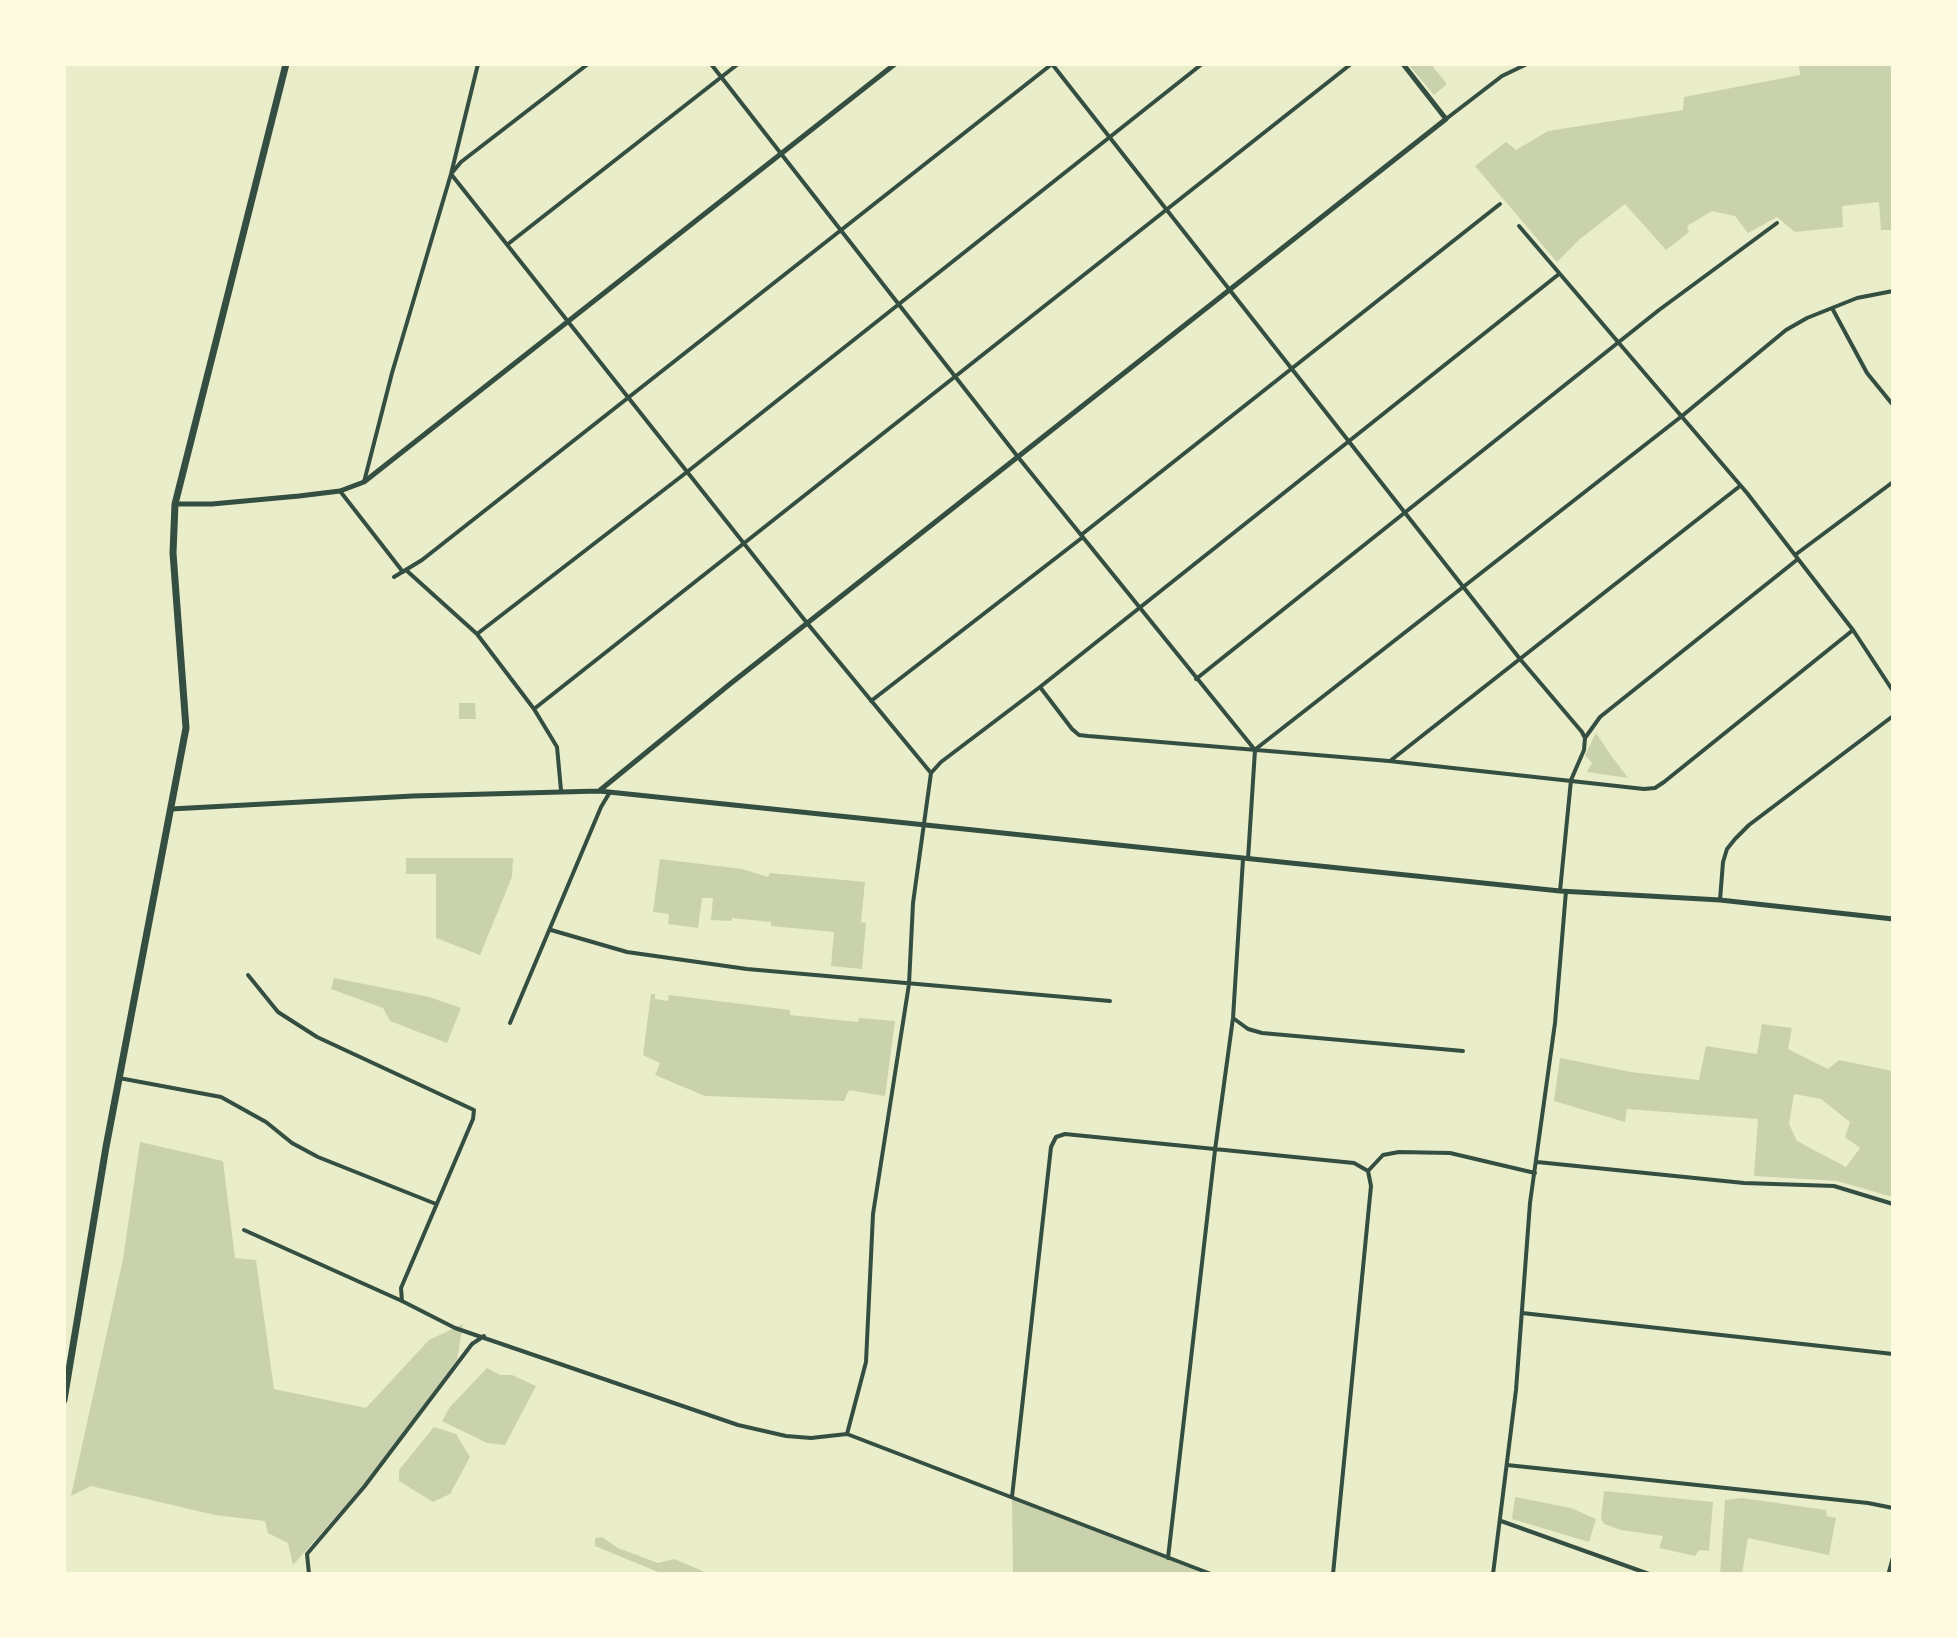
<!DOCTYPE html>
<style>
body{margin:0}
#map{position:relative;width:1957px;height:1638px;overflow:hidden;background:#e9edc9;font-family:"PT Sans",sans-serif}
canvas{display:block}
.frame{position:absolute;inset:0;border:66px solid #fefae0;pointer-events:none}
</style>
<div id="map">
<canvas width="1957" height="1638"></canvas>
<div class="frame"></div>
</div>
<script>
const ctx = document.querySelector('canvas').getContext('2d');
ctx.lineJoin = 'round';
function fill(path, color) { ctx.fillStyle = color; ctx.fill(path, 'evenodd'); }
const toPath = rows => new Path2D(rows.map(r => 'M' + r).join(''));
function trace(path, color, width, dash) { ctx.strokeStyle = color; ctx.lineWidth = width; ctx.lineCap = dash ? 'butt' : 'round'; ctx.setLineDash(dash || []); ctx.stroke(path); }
const green = toPath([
 [1408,64,1436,64,1433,67,1447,84,1434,95],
 [1799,64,1893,64,1893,230,1881,230,1879,202,1842,206,1843,227,1795,232,1777,217,1748,233,1735,216,1712,211,1687,226,1689,232,1666,250,1625,204,1580,239,1557,262,1475,166,1506,142,1516,150,1548,131,1683,110,1684,97,1800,75],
 [459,703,475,703,476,719,459,719],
 [1596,733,1610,754,1628,778,1587,772,1592,763,1585,755],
 [406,858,513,858,512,877,480,955,436,938,436,874,406,874],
 [660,859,742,869,768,877,770,873,865,882,861,922,866,923,862,969,831,966,834,932,771,926,771,922,732,918,731,921,711,920,713,898,702,898,698,928,668,924,669,914,653,912],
 [334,978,429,997,461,1008,447,1043,390,1021,383,1008,331,989],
 [651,994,655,994,655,999,668,1001,669,995,790,1010,790,1015,858,1022,859,1018,895,1021,885,1096,849,1090,844,1101,705,1096,655,1075,660,1063,643,1055],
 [1762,1024,1792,1028,1788,1049,1828,1069,1839,1060,1893,1071,1893,1197,1837,1181,1754,1176,1758,1119,1627,1109,1625,1122,1554,1101,1560,1058,1631,1072,1699,1080,1706,1046,1757,1054],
 [1794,1094,1821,1099,1850,1122,1845,1137,1860,1148,1846,1167,1797,1141,1789,1124],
 [140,1142,223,1161,235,1258,256,1260,274,1389,366,1408,429,1340,463,1324,457,1360,366,1483,293,1565,288,1543,268,1533,265,1521,215,1515,91,1486,71,1496,123,1259],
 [487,1368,500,1375,512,1375,536,1386,505,1445,487,1443,442,1421,450,1407],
 [434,1427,456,1434,470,1457,450,1494,433,1502,399,1481,399,1470],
 [1604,1491,1713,1502,1709,1551,1699,1550,1695,1556,1659,1548,1663,1536,1621,1530,1604,1524,1601,1518],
 [1012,1497,1210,1574,1013,1574],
 [1515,1497,1571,1508,1596,1519,1589,1542,1512,1519],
 [1742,1498,1826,1510,1827,1516,1836,1518,1829,1555,1748,1538,1742,1574,1720,1574,1725,1500],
 [602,1537,618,1548,658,1563,674,1559,710,1574,663,1574,595,1546,595,1538]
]);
const minor = toPath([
 [588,64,461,162,451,174,807,623,931,773,913,903,909,984,873,1214,866,1362,847,1434],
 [711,64,1018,457,1255,750,1248,859],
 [1052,64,1520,659,1582,732,1585,738,1584,750,1571,780,1560,891],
 [1446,119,1502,76,1527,64],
 [1519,226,1747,493,1853,630,1893,691],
 [508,244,738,64],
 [1832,308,1867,373,1893,405],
 [364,482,392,373,451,174,478,64],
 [340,491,403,572],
 [1081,535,1500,204],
 [1795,555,1893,482],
 [406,570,477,634,534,709,557,747,561,790],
 [394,577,422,560,1052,64],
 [477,634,687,472,1202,64],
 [1196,679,1659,310,1777,223],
 [1040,687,1072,729,1079,735,1088,736,1389,761,1644,789,1655,788,1664,782,1853,630],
 [871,701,1083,537],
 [534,709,1351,64],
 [1585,738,1600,717,1798,559],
 [1257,748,1682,416,1786,330,1807,318,1857,298,1893,291],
 [1390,761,1740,486],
 [931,773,941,762,1040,687,1559,274],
 [1720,900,1723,862,1727,849,1735,839,1749,825,1893,716],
 [551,930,627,952,747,969,1110,1001],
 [248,975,278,1012,317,1037,474,1110,473,1119,401,1288,402,1301],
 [1233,1018,1248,1029,1262,1033,1463,1051],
 [510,1023,601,807,610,792],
 [119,1078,221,1097,266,1122,292,1143,318,1157,436,1204],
 [1537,1162,1744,1183,1834,1186,1893,1204],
 [244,1230,402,1301,455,1328,738,1425,786,1436,811,1438,847,1434,1211,1574],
 [1522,1313,1893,1354],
 [1507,1465,1868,1503,1893,1508],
 [1012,1497,1051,1147,1056,1137,1065,1134,1354,1163,1368,1171,1383,1155,1399,1152,1450,1153,1535,1173],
 [1501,1521,1649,1574],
 [1168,1558,1215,1150,1233,1018,1243,859],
 [309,1574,307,1554,364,1487,472,1344,484,1336],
 [1333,1574,1371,1186,1368,1171],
 [1493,1574,1516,1390,1530,1203,1555,1023,1566,891]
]);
const tertiary = toPath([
 [175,504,212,504,299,496,340,491,364,482,895,64],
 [599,791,730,684,1446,119,1403,64],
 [171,809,413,796,599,791,1560,891,1720,900,1893,919],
 [1889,1574,1893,1559]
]);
const primary = toPath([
 [64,1400,106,1147,186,728,173,553,175,504,286,64]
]);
fill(green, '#cad2ad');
trace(minor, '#344e41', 4);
trace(tertiary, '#344e41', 5);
trace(primary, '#344e41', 7);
</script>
